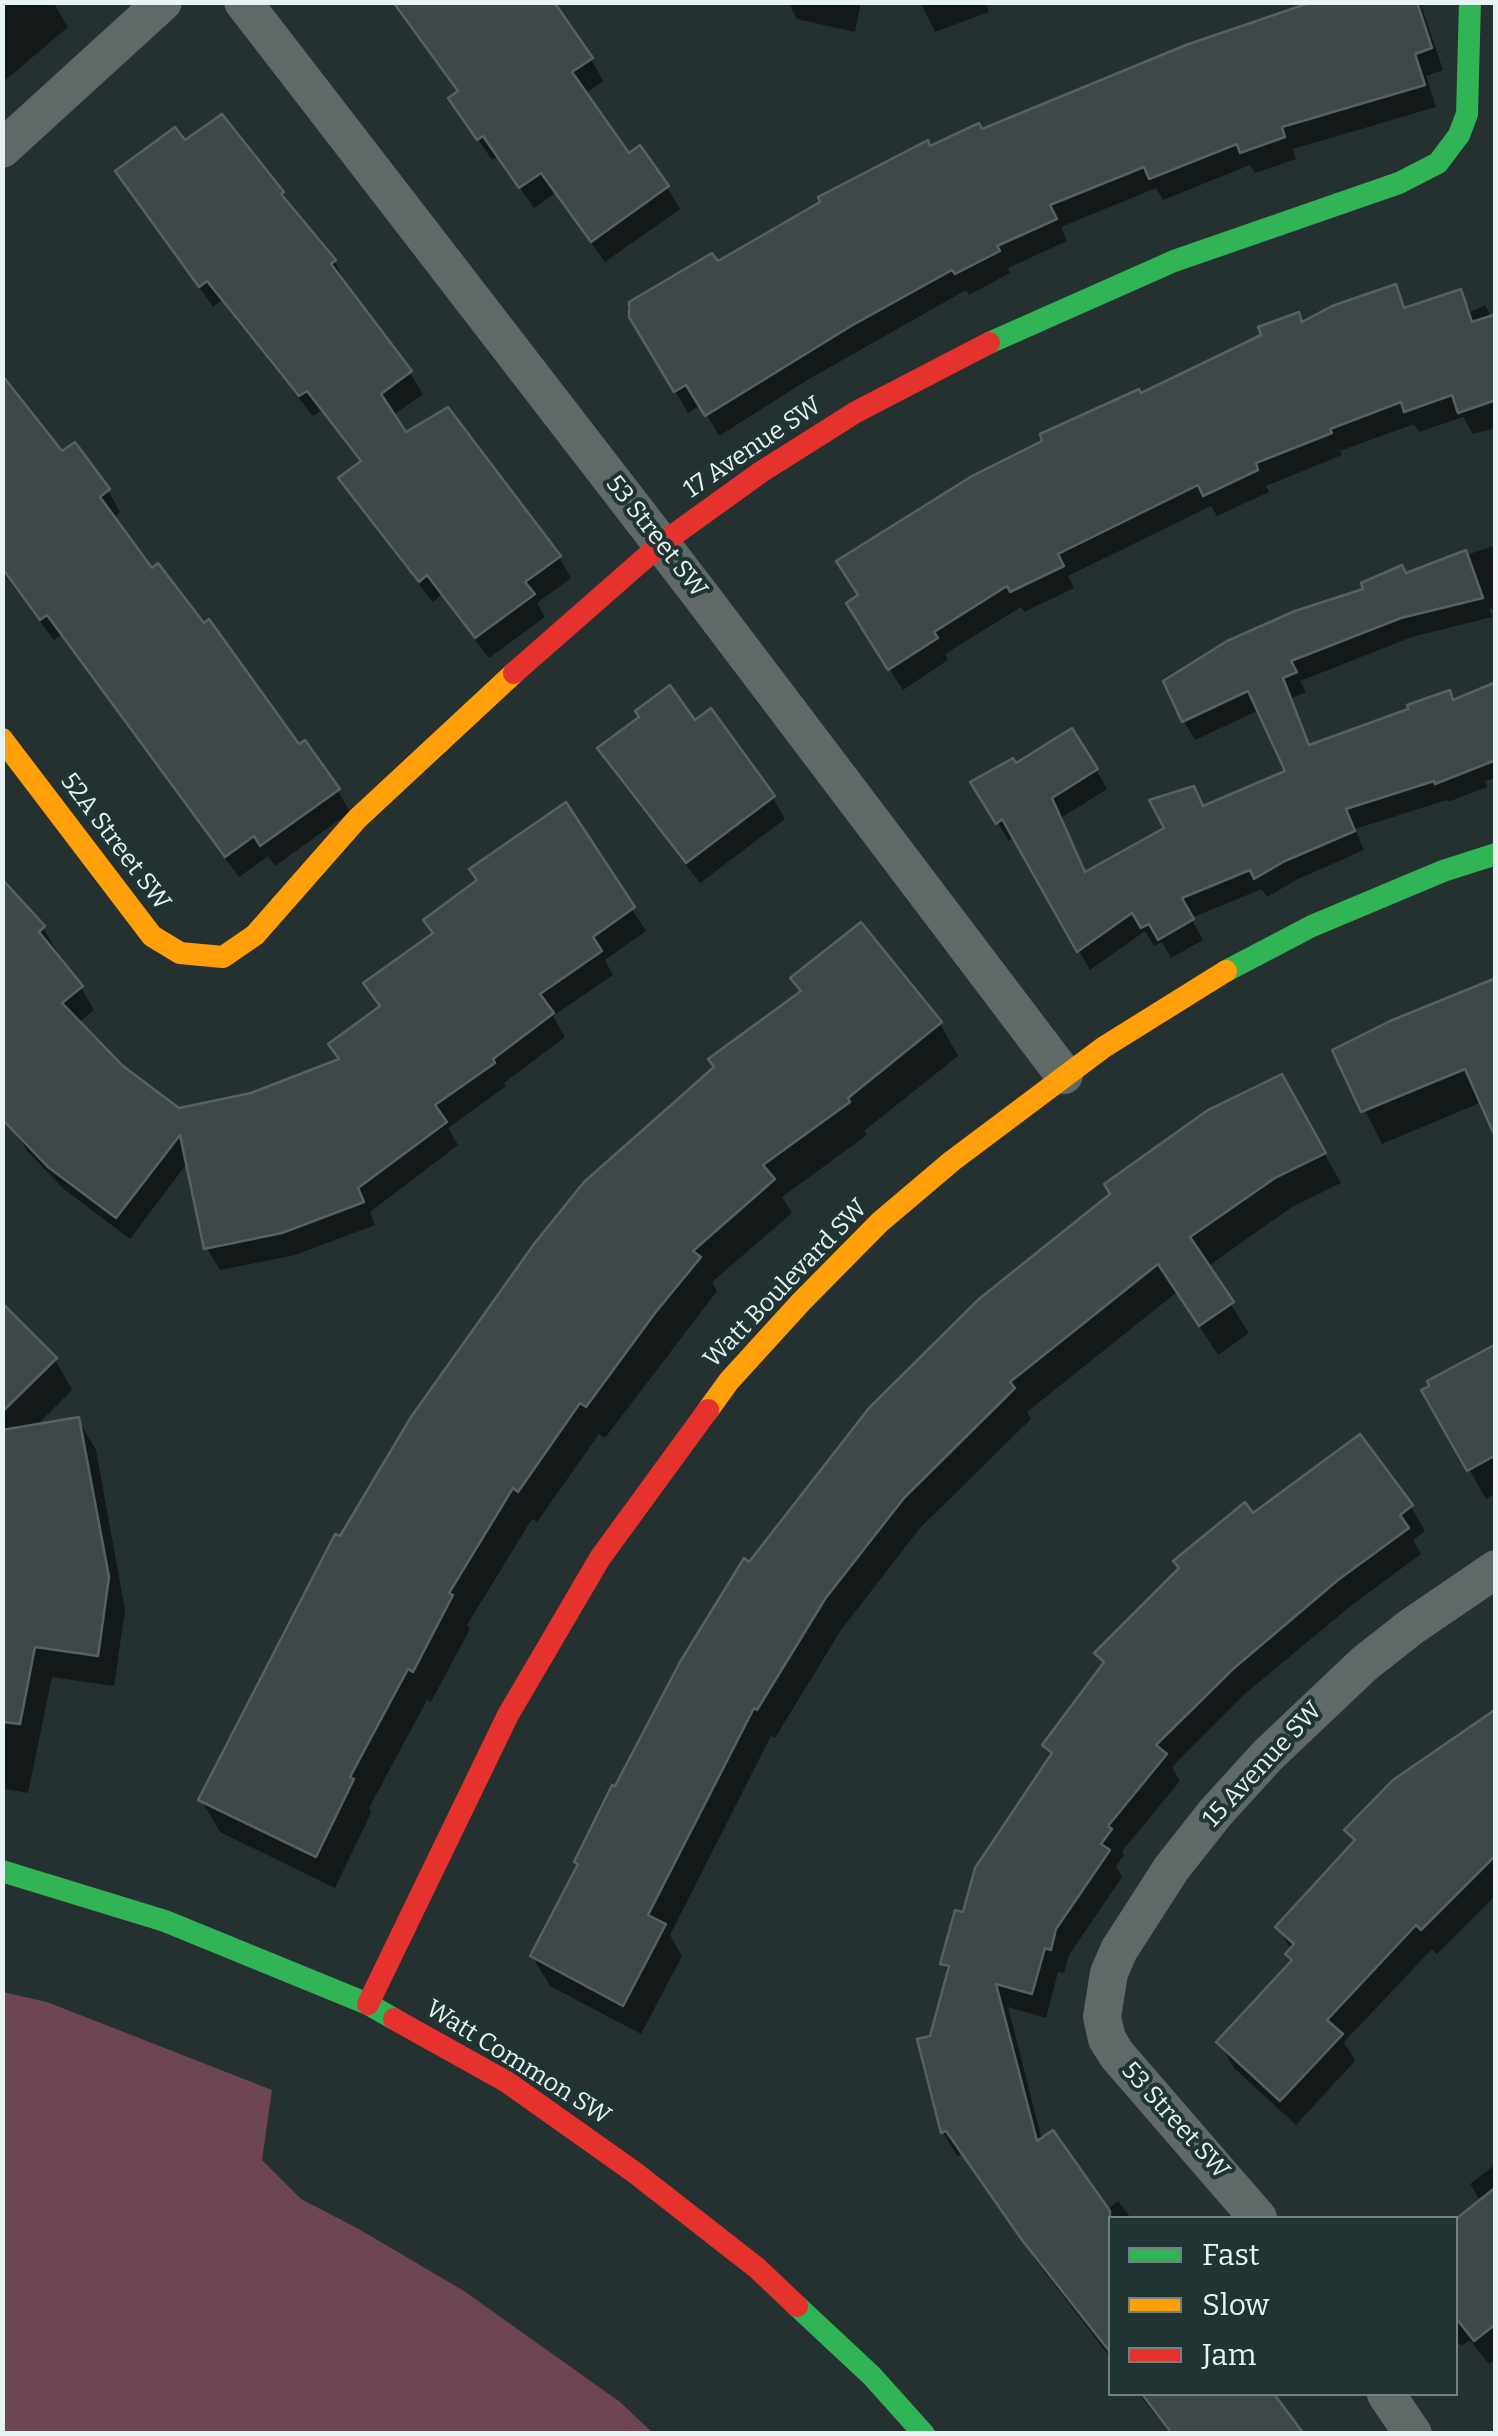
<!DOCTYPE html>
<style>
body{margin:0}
#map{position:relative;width:1498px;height:2436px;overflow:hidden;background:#253030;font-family:Bitter,serif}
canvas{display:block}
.frame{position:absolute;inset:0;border:5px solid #e8f4f4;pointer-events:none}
.legend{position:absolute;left:1108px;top:2216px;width:350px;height:180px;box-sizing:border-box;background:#213434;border:2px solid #718181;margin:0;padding:12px 18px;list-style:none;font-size:30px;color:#e8f4f4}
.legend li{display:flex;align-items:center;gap:20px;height:50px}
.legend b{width:50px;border:2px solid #718181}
</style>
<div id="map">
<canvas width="1498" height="2436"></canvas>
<div class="frame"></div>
<ul class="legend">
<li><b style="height:12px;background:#30b455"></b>Fast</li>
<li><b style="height:12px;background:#ff9f0a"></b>Slow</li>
<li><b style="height:12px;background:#e5322d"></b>Jam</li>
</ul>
</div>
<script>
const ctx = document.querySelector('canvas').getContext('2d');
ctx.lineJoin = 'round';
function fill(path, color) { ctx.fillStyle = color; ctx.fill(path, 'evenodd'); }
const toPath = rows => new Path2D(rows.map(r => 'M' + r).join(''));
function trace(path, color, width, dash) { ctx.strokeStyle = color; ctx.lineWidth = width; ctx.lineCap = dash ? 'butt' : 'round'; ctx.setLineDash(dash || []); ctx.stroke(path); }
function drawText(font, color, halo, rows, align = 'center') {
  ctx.font = font + ' Bitter,serif'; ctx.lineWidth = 8; ctx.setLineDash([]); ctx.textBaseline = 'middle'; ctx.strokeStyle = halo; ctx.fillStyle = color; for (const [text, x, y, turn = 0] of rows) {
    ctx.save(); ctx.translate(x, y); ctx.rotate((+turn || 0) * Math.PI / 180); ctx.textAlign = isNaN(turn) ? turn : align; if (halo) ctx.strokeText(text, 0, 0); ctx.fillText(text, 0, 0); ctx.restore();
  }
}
const green = toPath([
 [3,1992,47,2002,272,2090,262,2160,301,2199,357,2228,464,2291,620,2402,653,2433,3,2433]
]);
const shadow = toPath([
 [2,2,53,2,68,27,2,83],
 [391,2,545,2,591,59,603,81,585,94,629,156,667,187,680,209,605,262,555,193,534,208,498,156,492,160,451,99,459,93],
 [788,2,861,2,855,32,797,19],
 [920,2,986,2,989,12,935,32],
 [1321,2,1420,2,1443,70,1426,76,1436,107,1293,149,1296,159,1255,173,1250,165,1163,200,1156,188,1061,227,1067,241,1008,268,1010,273,969,295,966,290,809,379,719,436,701,405,688,413,626,307,712,257,717,265,930,149],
 [185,144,282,193,293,212,334,261,346,283,344,285,410,373,423,394,392,416,405,436,559,557,571,578,537,603,545,617,489,658,441,595,433,602,354,500,342,479,362,464,321,411,313,416,221,301,213,307,119,172],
 [1395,287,1407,310,1460,292,1471,312,1485,305,1496,324,1496,428,1473,434,1463,417,1419,432,1414,424,1340,451,1342,455,1266,486,1269,492,1217,516,1211,506,1068,576,1074,588,1024,612,1021,607,945,654,948,660,903,690,861,625,1140,396],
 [2,396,62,455,108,490,120,512,112,518,151,571,298,748,304,744,338,791,350,812,275,866,268,856,239,877,61,635,54,640,2,572],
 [1496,545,1496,608,1489,609,1492,617,1412,637,1300,681,1306,692,1292,698,1311,747,1454,702,1496,684,1496,778,1485,781,1487,787,1448,802,1447,800,1355,829,1364,850,1296,880,1267,897,1262,889,1191,918,1203,940,1171,958,1162,942,1154,946,1145,931,1090,970,1015,837,1009,841,973,783,1015,766,1096,770,1107,789,1061,818,1086,875,1204,809,1288,772,1259,710,1195,740,1184,721,1405,576],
 [694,723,773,798,785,819,700,883,612,770,600,749],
 [565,805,646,931,605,960,613,975,553,1016,565,1037,504,1083,506,1086,448,1128,458,1145,370,1212,375,1225,295,1255,220,1270,207,1248,188,1162,130,1239,64,1189,27,1151,14,1128,2,883,43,928,56,950,53,953,81,988,94,1010,78,1023,122,1067,178,1111,251,1096,341,1061,381,1009,367,984,434,934,479,882],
 [794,979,940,1024,958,1056,864,1131,867,1135,782,1197,792,1213,712,1282,717,1291,605,1438,599,1434,537,1522,532,1519,467,1625,470,1629,431,1702,427,1700,369,1808,371,1813,335,1888,220,1832,201,1800,341,1540,802,993],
 [1496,981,1484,1101,1382,1144,1335,1051],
 [1281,1078,1341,1183,1292,1207,1207,1267,1249,1333,1218,1355,1177,1292,1027,1412,1031,1419,920,1528,841,1630,775,1738,771,1736,670,1935,682,1956,641,2034,550,1986,532,1956,579,1867,577,1862,616,1790,750,1565],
 [2,1307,55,1360,72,1390,35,1427,78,1419,96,1450,125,1610,114,1686,52,1677,28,1793,2,1788],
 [1496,1356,1496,1493,1486,1499,1425,1391],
 [1411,1507,1425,1531,1413,1540,1421,1554,1352,1605,1246,1693,1172,1767,1180,1781,1122,1851,1124,1855,1116,1866,1122,1877,1069,1955,1064,1973,1058,1972,1046,2018,1008,2007,1042,2140,1107,2210,1118,2201,1131,2218,1110,2218,1110,2357,1039,2265,963,2155,957,2156,943,2132,933,2038,949,1974,943,1963,965,1915,1052,1758,1045,1745,1060,1727,1058,1723,1104,1665,1097,1653,1253,1516],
 [1496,1710,1496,1895,1437,1954,1432,1949,1344,2042,1355,2061,1296,2125,1234,2068,1219,2042,1293,1962,1288,1955,1292,1951,1278,1927,1355,1844,1348,1830],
 [1496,2164,1496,2358,1489,2364,1470,2340,1461,2346,1456,2339,1456,2222,1481,2202,1470,2184],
 [1139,2394,1231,2394,1253,2420,1301,2434,1170,2434]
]);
const building = toPath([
 [393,2,554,2,593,58,572,72,629,153,640,145,669,186,591,242,541,173,519,188,483,136,477,140,448,98,458,91,393,2],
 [1312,2,1417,2,1432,48,1415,54,1425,85,1282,127,1285,137,1240,153,1237,144,1149,179,1144,167,1050,205,1057,219,997,246,1000,251,955,274,952,270,851,326,705,416,686,385,674,392,629,317,629,302,712,253,718,261,820,202,818,197,928,140,930,146,979,123,982,129,1186,45,1312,2],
 [222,114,284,192,281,194,336,260,331,264,412,371,381,394,406,432,448,407,561,556,525,582,535,594,475,638,427,575,419,582,338,478,361,461,307,391,299,396,207,281,199,287,115,171,175,127,185,140,222,114],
 [1396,284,1404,308,1461,289,1472,322,1496,314,1496,400,1458,413,1452,395,1404,412,1401,402,1330,429,1332,433,1256,463,1258,470,1203,496,1198,485,1058,554,1064,566,1010,592,1007,586,934,632,938,638,888,670,846,603,858,595,836,561,972,476,1042,441,1040,434,1139,389,1141,393,1261,335,1258,327,1299,312,1302,322,1332,306,1396,284],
 [2,375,62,451,75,442,110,489,100,497,152,568,158,563,204,623,209,619,299,744,305,740,340,789,260,846,254,836,225,857,47,615,40,620,2,568,2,375],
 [1466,550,1483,598,1401,618,1291,661,1297,672,1283,678,1309,745,1408,709,1407,705,1450,690,1453,700,1496,682,1496,760,1435,784,1434,781,1346,809,1355,831,1285,861,1254,879,1250,870,1182,898,1194,919,1158,940,1149,924,1141,928,1132,913,1077,952,1002,819,996,824,970,782,1013,758,1016,763,1072,728,1098,769,1052,798,1085,872,1164,828,1149,800,1194,786,1203,806,1285,771,1248,691,1182,722,1163,681,1227,641,1295,611,1363,589,1361,583,1402,565,1406,573,1466,550],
 [670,685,695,720,711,708,775,796,686,863,597,748,639,717,635,711,670,685],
 [566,802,635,907,593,937,602,951,540,994,554,1013,493,1059,495,1063,435,1105,447,1122,358,1188,364,1202,282,1233,204,1249,180,1135,116,1218,48,1167,2,1119,2,879,45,926,39,932,83,986,62,1003,123,1066,179,1108,251,1093,339,1059,328,1044,380,1006,363,983,433,933,423,920,477,880,469,869,566,802],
 [861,922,942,1022,848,1098,850,1102,763,1165,775,1179,693,1251,701,1257,655,1313,586,1407,580,1403,518,1492,513,1488,449,1593,453,1595,413,1672,408,1669,350,1777,354,1779,316,1857,198,1800,335,1534,340,1536,411,1417,534,1244,584,1182,714,1067,708,1059,801,991,790,978,861,922],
 [1496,978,1496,1139,1465,1069,1361,1112,1332,1050,1390,1021,1496,978],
 [1282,1074,1326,1153,1275,1178,1190,1237,1234,1302,1199,1326,1158,1264,1010,1382,1015,1388,904,1498,825,1599,757,1710,754,1708,648,1915,666,1924,623,2006,530,1956,578,1864,574,1862,612,1785,615,1786,680,1662,744,1558,749,1562,869,1408,979,1299,1110,1194,1104,1184,1208,1110,1282,1074],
 [2,1303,57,1358,2,1412,2,1303],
 [1496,1344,1496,1455,1467,1471,1421,1390,1429,1386,1427,1381,1496,1344],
 [79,1417,109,1577,98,1656,35,1647,20,1724,2,1722,2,1430,79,1417],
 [1360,1434,1413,1505,1400,1515,1409,1528,1338,1580,1233,1669,1156,1745,1167,1754,1108,1826,1112,1829,1101,1844,1110,1850,1056,1929,1051,1950,1045,1948,1032,1994,996,1984,1037,2141,1053,2130,1110,2211,1110,2352,1022,2240,946,2131,941,2133,917,2039,930,2036,949,1966,940,1964,955,1910,963,1912,975,1868,1052,1753,1042,1745,1104,1662,1094,1653,1179,1568,1173,1561,1245,1502,1253,1513,1360,1434],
 [1496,1709,1496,1855,1421,1930,1416,1925,1327,2020,1343,2034,1280,2101,1216,2042,1292,1960,1285,1954,1294,1944,1275,1927,1355,1840,1344,1830,1393,1780,1496,1709],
 [1496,2187,1496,2324,1474,2341,1456,2318,1456,2219,1496,2187],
 [1142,2394,1274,2394,1304,2434,1172,2434,1142,2394]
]);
const street = toPath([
 [243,2,696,589,1064,1075],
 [2,149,163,2],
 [1258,2218,1117,2055,1107,2039,1102,2017,1109,1973,1119,1950,1171,1869,1216,1812,1268,1755,1364,1664,1411,1627,1496,1569],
 [1386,2394,1413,2434]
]);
const fast = toPath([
 [989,343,1174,261,1399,183,1438,163,1459,135,1467,114,1470,2],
 [1226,971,1312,926,1443,871,1496,854],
 [2,1871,165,1921,368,2004,394,2019],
 [797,2306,872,2376,924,2434]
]);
const slow = toPath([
 [2,739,152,936,180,953,223,957,255,935,357,819,514,673],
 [708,1410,729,1381,801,1302,880,1222,952,1161,1104,1047,1226,971]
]);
const jam = toPath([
 [514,673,661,544,761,472,856,412,989,343],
 [368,2004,508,1715,600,1558,708,1410],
 [394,2019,507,2082,634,2172,757,2268,797,2306]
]);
const streetNames = [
 ["17 Avenue SW",753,448,-34],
 ["53 Street SW",656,537,52],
 ["52A Street SW",115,842,53],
 ["Watt Boulevard SW",786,1284,-46],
 ["15 Avenue SW",1263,1765,-47],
 ["Watt Common SW",518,2063,32],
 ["53 Street SW",1175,2121,48]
];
fill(green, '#6e4553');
fill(shadow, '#0007');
fill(building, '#3f4848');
trace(building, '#586161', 2.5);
trace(street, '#606868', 38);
trace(fast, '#30b455', 22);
trace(slow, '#ff9f0a', 22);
trace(jam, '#e5322d', 22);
drawText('25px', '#e8f4f4', '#213434', streetNames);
</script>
